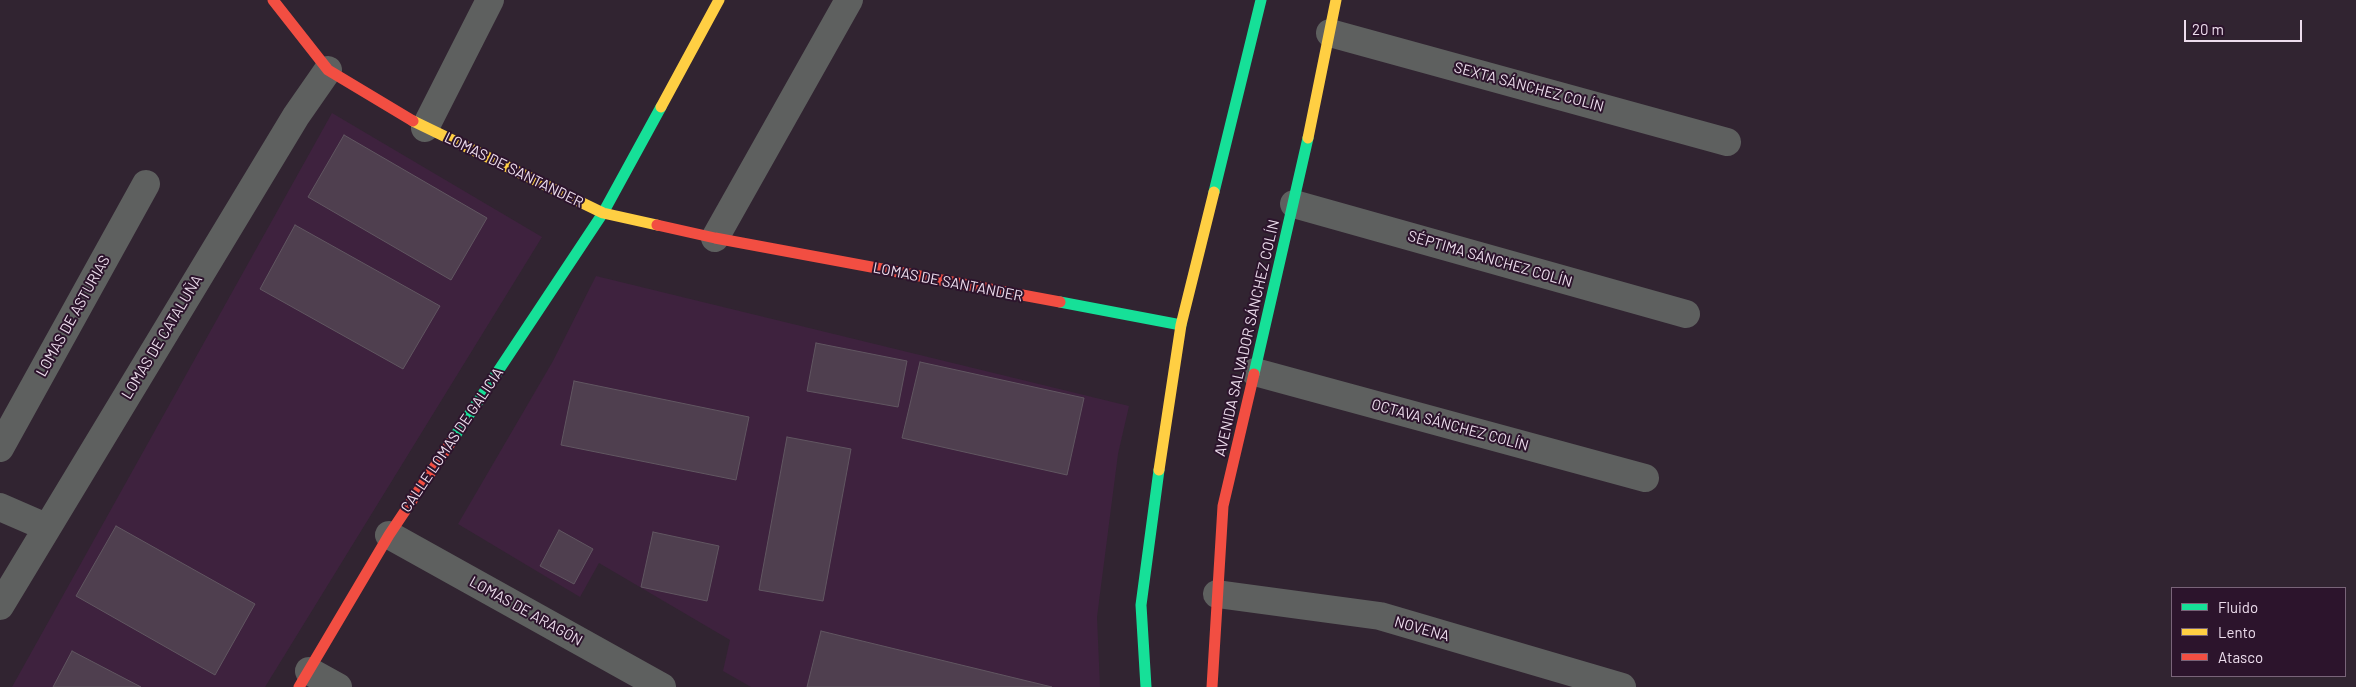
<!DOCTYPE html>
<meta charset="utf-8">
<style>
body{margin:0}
#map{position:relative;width:2356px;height:687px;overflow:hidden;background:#312431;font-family:Barlow,sans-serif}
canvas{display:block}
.legend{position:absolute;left:2171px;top:587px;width:175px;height:90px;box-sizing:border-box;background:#2c142c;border:1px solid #796479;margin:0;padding:6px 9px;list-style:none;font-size:15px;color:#eddded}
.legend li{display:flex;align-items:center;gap:10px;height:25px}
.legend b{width:25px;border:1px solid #796479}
.scale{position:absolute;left:2184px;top:20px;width:118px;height:22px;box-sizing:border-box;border:2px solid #eddded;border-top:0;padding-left:6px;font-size:15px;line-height:18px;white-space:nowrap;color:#eddded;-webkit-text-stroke:4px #2c142c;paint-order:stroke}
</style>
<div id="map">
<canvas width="2356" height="687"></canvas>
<ul class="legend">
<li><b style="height:6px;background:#16e098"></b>Fluido</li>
<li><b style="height:6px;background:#ffcf43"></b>Lento</li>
<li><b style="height:6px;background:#f24e42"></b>Atasco</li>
</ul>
<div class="scale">20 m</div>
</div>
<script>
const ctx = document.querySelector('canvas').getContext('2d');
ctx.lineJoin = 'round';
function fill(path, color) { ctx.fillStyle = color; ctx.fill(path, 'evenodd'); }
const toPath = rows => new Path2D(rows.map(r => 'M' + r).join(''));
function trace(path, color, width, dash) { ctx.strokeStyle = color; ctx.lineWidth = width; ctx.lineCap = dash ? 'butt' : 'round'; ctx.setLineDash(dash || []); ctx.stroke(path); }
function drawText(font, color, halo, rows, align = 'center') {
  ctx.font = font + ' Barlow,sans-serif'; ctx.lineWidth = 4; ctx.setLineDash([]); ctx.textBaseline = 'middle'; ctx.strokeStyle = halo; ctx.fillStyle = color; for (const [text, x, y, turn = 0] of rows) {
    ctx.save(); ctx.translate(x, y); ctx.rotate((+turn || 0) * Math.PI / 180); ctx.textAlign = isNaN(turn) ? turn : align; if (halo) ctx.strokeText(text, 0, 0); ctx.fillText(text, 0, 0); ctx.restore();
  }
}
const built = toPath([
 [332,113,542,237,265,687,12,687],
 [596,276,1129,406,1118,454,1097,617,1100,687,751,687,723,671,730,640,599,563,580,597,458,524,553,361]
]);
const building = toPath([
 [344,135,487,218,451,280,308,197,344,135],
 [295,225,440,306,403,369,260,289,295,225],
 [816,343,907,361,898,407,807,391,816,343],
 [920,362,1084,398,1067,475,902,438,920,362],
 [574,381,749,417,736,480,561,445,574,381],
 [787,437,851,449,823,601,759,590,787,437],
 [116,526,255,604,215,675,76,596,116,526],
 [559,530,593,549,574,584,540,566,559,530],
 [653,532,719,546,707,601,641,587,653,532],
 [821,631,1052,687,807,687,821,631],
 [72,651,141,687,53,687,72,651]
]);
const street = toPath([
 [1330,33,1727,142],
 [425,128,490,0],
 [1294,204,1686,314],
 [715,238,849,0],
 [1255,372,1645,478],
 [0,448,146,184],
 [0,507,46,527],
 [389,535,662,687],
 [1217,594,1380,616,1622,687],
 [0,606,296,116,328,70],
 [309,671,338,687]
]);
const fast = toPath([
 [1214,192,1261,0],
 [1060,302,1181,325],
 [1254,374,1308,138],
 [453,439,603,213,661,107],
 [1146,687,1141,605,1159,470]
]);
const slow = toPath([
 [661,107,719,0],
 [413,121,603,213,657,225],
 [1308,138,1336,0],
 [1159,470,1181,325,1214,192]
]);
const jam = toPath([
 [273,0,328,70,413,121],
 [657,225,715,238,1060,302],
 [299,687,389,535,453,439],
 [1212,687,1223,506,1254,374]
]);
const streetNames = [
 ["SEXTA SÁNCHEZ COLÍN",1529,87,15],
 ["LOMAS DE SANTANDER",514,170,26],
 ["SÉPTIMA SÁNCHEZ COLÍN",1490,259,16],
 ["LOMAS DE SANTANDER",948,282,11],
 ["LOMAS DE ASTURIAS",73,316,-61],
 ["LOMAS DE CATALUÑA",162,337,-59],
 ["AVENIDA SALVADOR SÁNCHEZ COLÍN",1247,338,-77],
 ["OCTAVA SÁNCHEZ COLÍN",1450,425,15],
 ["CALLE LOMAS DE GALICIA",452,440,-56],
 ["LOMAS DE ARAGÓN",526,611,29],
 ["NOVENA",1422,629,16]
];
fill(built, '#3e223e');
fill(building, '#4f3f4f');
trace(building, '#615661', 1);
trace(street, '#5e605f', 28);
trace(fast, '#16e098', 11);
trace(slow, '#ffcf43', 11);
trace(jam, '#f24e42', 11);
drawText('15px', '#eddded', '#2c142c', streetNames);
</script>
